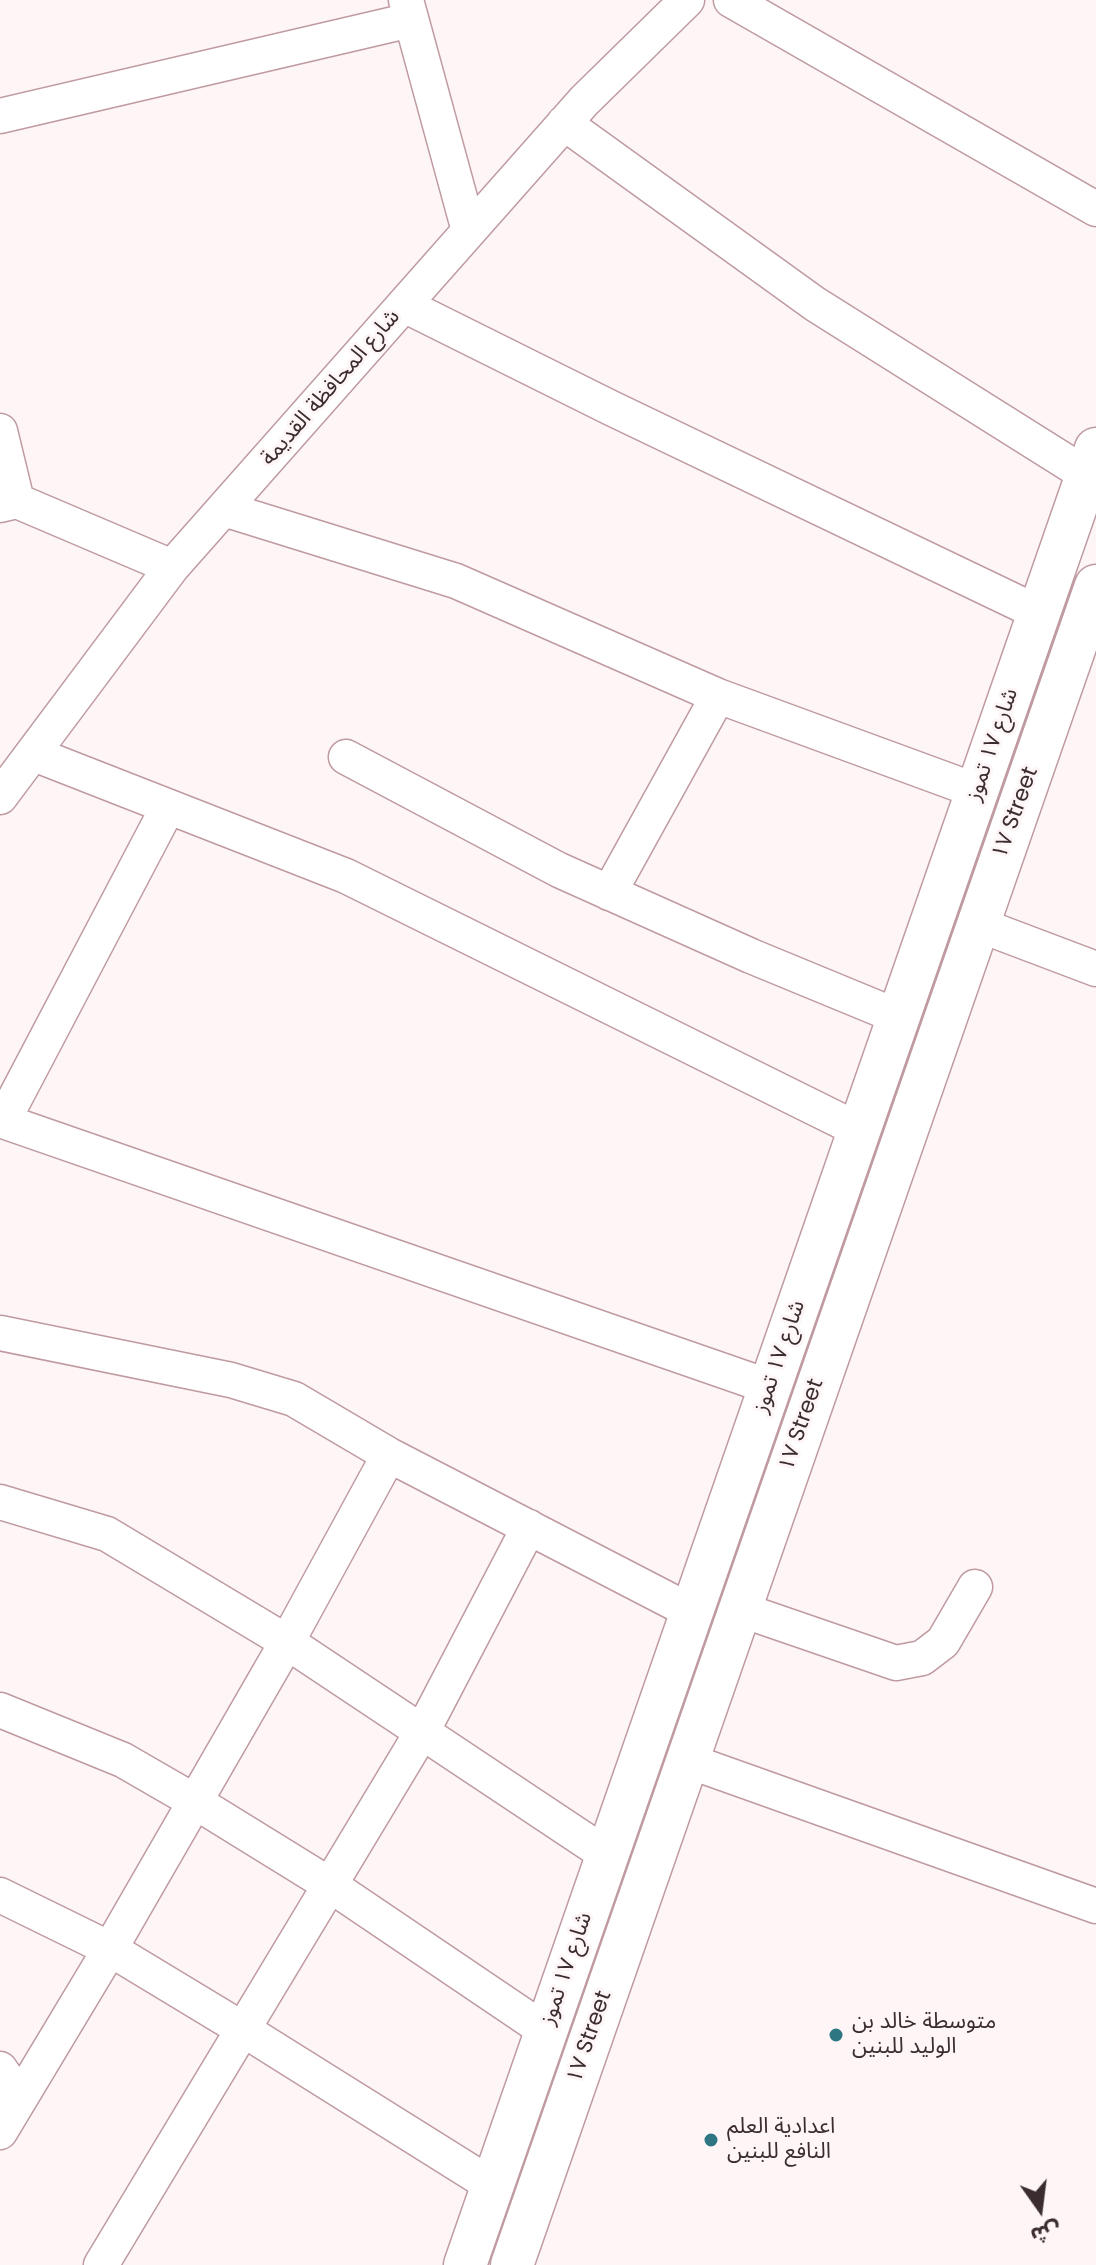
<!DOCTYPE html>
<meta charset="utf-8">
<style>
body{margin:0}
#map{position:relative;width:1096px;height:2265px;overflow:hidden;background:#fdf5f6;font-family:Poppins,"Noto Sans Arabic",sans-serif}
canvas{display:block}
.north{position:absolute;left:1000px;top:2169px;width:80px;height:80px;-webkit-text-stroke:6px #fdf5f6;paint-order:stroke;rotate:166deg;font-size:22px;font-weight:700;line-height:32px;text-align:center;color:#3b2c2f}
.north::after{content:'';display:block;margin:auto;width:28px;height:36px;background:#3b2c2f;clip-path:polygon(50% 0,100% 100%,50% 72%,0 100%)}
</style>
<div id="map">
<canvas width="1096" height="2265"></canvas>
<div class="north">ش</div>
</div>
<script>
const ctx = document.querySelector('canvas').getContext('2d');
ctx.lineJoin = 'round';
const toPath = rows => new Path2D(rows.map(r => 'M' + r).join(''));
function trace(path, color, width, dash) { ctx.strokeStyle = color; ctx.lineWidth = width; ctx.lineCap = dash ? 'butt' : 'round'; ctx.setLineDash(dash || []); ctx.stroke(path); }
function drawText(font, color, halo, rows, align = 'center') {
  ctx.font = font + ' Poppins,"Noto Sans Arabic",sans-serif'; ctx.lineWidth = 6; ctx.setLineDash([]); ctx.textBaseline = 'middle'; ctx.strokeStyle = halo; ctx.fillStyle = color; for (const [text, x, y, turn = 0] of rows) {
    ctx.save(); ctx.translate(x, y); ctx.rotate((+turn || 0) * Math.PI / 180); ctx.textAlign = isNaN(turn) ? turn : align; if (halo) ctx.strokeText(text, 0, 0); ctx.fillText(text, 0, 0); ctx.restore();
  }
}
const minor = toPath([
 [406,0,469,231],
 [731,0,1096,209],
 [0,116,411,20],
 [564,123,815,304,1087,475],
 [404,305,611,408,1039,613],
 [0,431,17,501],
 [0,505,17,501,172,567],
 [224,509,456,581,718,696,977,791],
 [34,754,346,876,859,1130],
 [346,757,559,870,751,956,899,1017],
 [0,797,172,567,584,101,687,0],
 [609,893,718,696],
 [977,924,1096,969],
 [0,1120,770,1387],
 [3,1121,168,807],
 [0,1333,231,1380,294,1399,389,1455,692,1612],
 [0,1502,107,1534,287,1642,607,1855],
 [739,1609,896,1663,922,1658,943,1642,975,1587],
 [0,1710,123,1760,194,1801,330,1885,546,2031],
 [686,1760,1096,1906],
 [0,1895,110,1949,244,2030,493,2186],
 [0,2069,20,2098],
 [0,2132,110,1949,287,1642,389,1455],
 [101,2265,422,1732,529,1527]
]);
const major = toPath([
 [465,2265,1096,449],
 [512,2265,1096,586]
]);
const markers = [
 [836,2035,8,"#2e7681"],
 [711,2140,8,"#2e7681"]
];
const streetNames = [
 ["شارع المحافظة القديمة",331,388,-49],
 ["شارع ١٧ تموز",993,745,-71],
 ["١٧ Street",1016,813,-70],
 ["شارع ١٧ تموز",780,1357,-71],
 ["١٧ Street",802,1425,-71],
 ["شارع ١٧ تموز",567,1969,-71],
 ["١٧ Street",590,2037,-71]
];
const poiNames = [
 ["متوسطة خالد بن",852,2022],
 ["الوليد للبنين",852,2047],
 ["اعدادية العلم",727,2127],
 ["النافع للبنين",727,2152]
];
trace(minor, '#bf9aa1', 37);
trace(major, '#bf9aa1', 45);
trace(minor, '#fff', 34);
trace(major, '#fff', 42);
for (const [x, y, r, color] of markers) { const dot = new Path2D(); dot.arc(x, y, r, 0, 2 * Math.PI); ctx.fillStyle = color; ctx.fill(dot); trace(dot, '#fdf5f6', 3); }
drawText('22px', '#3b2c2f', '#fdf5f6', streetNames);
drawText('22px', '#3b2c2f', '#fdf5f6', poiNames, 'left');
</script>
